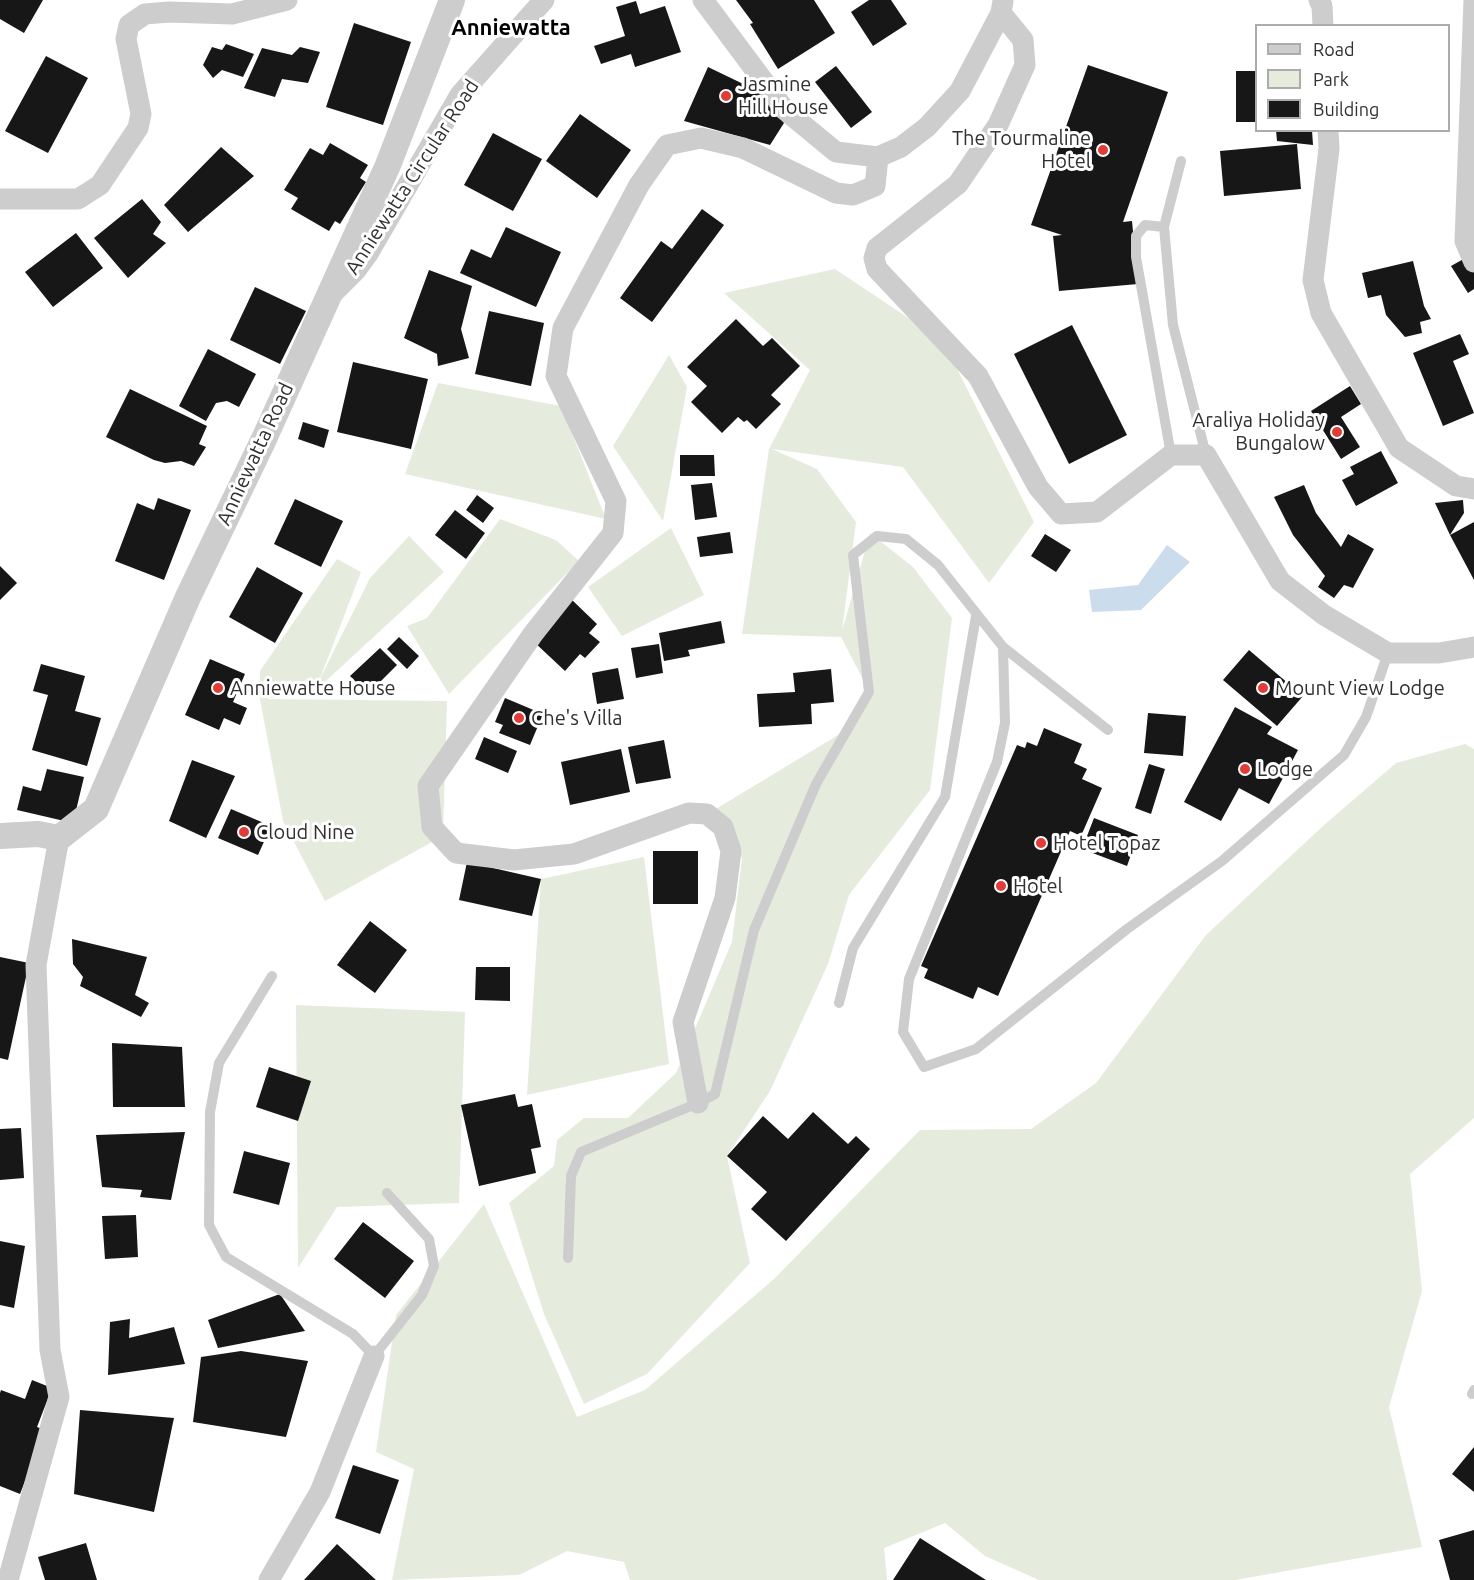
<!DOCTYPE html>
<style>
body{margin:0}
#map{position:relative;width:1474px;height:1580px;overflow:hidden;background:#fff;font-family:Ubuntu,sans-serif}
canvas{display:block}
.legend{position:absolute;left:1255px;top:24px;width:195px;height:108px;box-sizing:border-box;background:#fff;border:2px solid #acacac;margin:0;padding:8px 10px;list-style:none;font-size:18px;color:#303030}
.legend li{display:flex;align-items:center;gap:12px;height:30px}
.legend b{width:30px;border:2px solid #acacac}
</style>
<div id="map">
<canvas width="1474" height="1580"></canvas>
<ul class="legend">
<li><b style="height:8px;background:#cdcdcd"></b>Road</li>
<li><b style="height:16px;background:#e5ecde"></b>Park</li>
<li><b style="height:16px;background:#171717"></b>Building</li>
</ul>
</div>
<script>
const ctx = document.querySelector('canvas').getContext('2d');
ctx.lineJoin = 'round';
function fill(path, color) { ctx.fillStyle = color; ctx.fill(path, 'evenodd'); }
const toPath = rows => new Path2D(rows.map(r => 'M' + r).join(''));
function trace(path, color, width, dash) { ctx.strokeStyle = color; ctx.lineWidth = width; ctx.lineCap = dash ? 'butt' : 'round'; ctx.setLineDash(dash || []); ctx.stroke(path); }
function drawText(font, color, halo, rows, align = 'center') {
  ctx.font = font + ' Ubuntu,sans-serif'; ctx.lineWidth = 6; ctx.setLineDash([]); ctx.textBaseline = 'middle'; ctx.strokeStyle = halo; ctx.fillStyle = color; for (const [text, x, y, turn = 0] of rows) {
    ctx.save(); ctx.translate(x, y); ctx.rotate((+turn || 0) * Math.PI / 180); ctx.textAlign = isNaN(turn) ? turn : align; if (halo) ctx.strokeText(text, 0, 0); ctx.fillText(text, 0, 0); ctx.restore();
  }
}
const green = toPath([
 [835,269,943,341,1034,522,989,583,903,467,772,449,817,469,856,522,842,631,870,533,913,567,952,618,930,790,849,895,828,964,770,1091,727,1156,750,1263,647,1374,584,1404,544,1314,509,1203,554,1166,557,1140,584,1118,628,1118,676,1073,732,942,742,858,725,832,701,818,843,732,867,687,841,637,742,634,769,449,810,370,724,293],
 [669,355,687,387,663,521,613,446],
 [438,383,561,406,606,519,405,474],
 [500,519,556,540,579,561,449,694,407,626,427,618],
 [671,528,704,595,622,636,588,587],
 [409,536,444,572,315,691,265,699,447,701,443,836,325,901,283,821,260,699,260,671,337,559,361,572,319,681,370,578],
 [1465,744,1474,749,1474,1118,1410,1174,1422,1291,1389,1407,1422,1547,1235,1580,1039,1580,985,1556,945,1523,884,1548,887,1580,630,1580,624,1562,567,1551,519,1575,392,1580,414,1469,376,1452,396,1315,484,1204,577,1417,645,1390,774,1279,920,1130,1031,1129,1096,1083,1206,935,1323,826,1396,763],
 [644,857,669,1064,527,1095,541,879],
 [296,1005,465,1012,459,1203,337,1207,298,1268]
]);
const water = toPath([
 [1167,545,1190,562,1141,610,1092,612,1089,590,1138,585]
]);
const building = toPath([
 [0,0,43,0,24,33,0,19],
 [736,0,814,0,835,33,778,69,750,24,753,23],
 [869,0,891,0,907,24,873,46,851,12],
 [636,1,640,14,665,6,681,52,635,67,631,54,601,64,594,46,625,36,616,7],
 [354,23,411,42,383,125,326,107],
 [226,44,254,54,243,77,222,70,213,78,203,65,212,47,222,50],
 [300,47,320,52,308,83,282,79,275,97,244,88,262,48,292,55],
 [46,56,88,78,48,153,5,131],
 [1088,65,1168,92,1123,222,1132,221,1138,284,1059,291,1053,236,1062,235,1031,225],
 [836,66,872,112,851,128,815,82],
 [708,67,762,93,784,123,770,145,684,121],
 [1236,71,1256,71,1256,122,1236,122],
 [580,114,631,150,597,198,546,161],
 [1276,130,1312,130,1313,145,1277,141],
 [493,133,542,159,513,211,464,185],
 [330,143,368,165,360,178,366,182,340,224,335,221,329,231,291,209,298,198,284,190,310,148,323,155],
 [1297,144,1301,189,1224,196,1220,151],
 [221,147,254,176,188,232,164,205],
 [142,199,161,222,153,234,166,243,128,278,94,238],
 [702,209,724,225,652,322,620,298,661,241,672,249],
 [506,227,561,252,536,307,460,273,471,249,491,258],
 [76,233,103,268,53,307,25,272],
 [1467,257,1474,268,1474,289,1468,293,1451,266],
 [1413,261,1424,306,1431,319,1420,322,1422,333,1405,337,1386,315,1381,295,1368,298,1362,273],
 [429,270,472,286,461,329,469,358,438,366,437,354,404,338],
 [255,287,306,311,280,364,230,340],
 [489,311,544,323,531,386,475,374],
 [736,319,763,346,772,338,800,366,771,395,781,404,756,429,747,420,744,422,738,417,722,433,691,402,707,386,687,367],
 [1072,325,1127,435,1069,464,1014,354],
 [1460,334,1469,354,1453,361,1474,413,1443,426,1413,353],
 [208,349,256,374,239,407,227,401,216,403,206,421,179,406],
 [353,362,428,379,411,449,337,432],
 [1350,386,1361,404,1341,417,1360,447,1341,459,1311,411],
 [130,389,207,426,199,444,206,447,194,466,181,461,165,463,154,460,106,437],
 [303,422,329,430,324,448,298,439],
 [1381,451,1398,483,1356,506,1342,480,1354,474,1350,467],
 [680,455,714,455,715,476,680,476],
 [712,483,717,517,695,520,691,485],
 [1304,485,1316,513,1341,547,1348,534,1374,549,1353,588,1344,585,1334,598,1318,587,1325,576,1293,535,1274,497],
 [477,495,494,508,483,523,466,510],
 [158,498,191,510,164,580,115,561,137,503,154,510],
 [295,499,343,521,321,567,274,544],
 [1463,500,1464,513,1450,535,1474,522,1474,580,1450,535,1435,503],
 [455,510,485,533,466,559,435,535],
 [730,532,733,553,700,557,697,537],
 [1045,534,1071,550,1056,572,1031,556],
 [0,566,17,583,0,600],
 [257,567,303,593,275,643,229,617],
 [571,599,597,624,589,633,600,642,585,658,580,654,565,671,533,641],
 [721,621,725,643,688,650,690,656,664,661,659,633],
 [399,637,419,656,407,669,387,649],
 [659,644,663,673,636,678,631,648],
 [380,648,397,665,368,694,350,676],
 [1249,650,1303,696,1277,726,1223,680],
 [210,659,245,674,233,702,247,708,240,725,224,718,219,730,185,715],
 [41,664,85,676,75,711,101,718,87,766,32,750,48,695,33,691],
 [618,668,624,699,597,704,592,673],
 [831,669,834,702,811,704,812,724,759,727,757,694,795,692,793,673],
 [505,698,543,714,530,745,499,733,503,725,495,722],
 [1235,707,1272,727,1267,734,1298,750,1269,804,1239,788,1221,821,1184,802],
 [1148,713,1186,716,1183,756,1144,753],
 [1044,728,1082,744,1074,763,1087,769,1082,779,1102,788,1081,836,1070,831,998,996,978,987,973,999,924,978,928,969,921,966,1017,745,1025,748,1027,742,1037,746],
 [484,737,517,751,508,773,475,759],
 [664,740,671,778,636,784,628,747],
 [621,749,630,792,570,805,561,762],
 [192,760,235,776,206,838,169,821],
 [1149,764,1165,769,1151,814,1135,808],
 [47,769,84,777,73,823,17,810,23,786,41,791],
 [231,809,271,826,258,855,218,838],
 [1094,818,1138,835,1127,866,1082,849],
 [653,851,698,851,698,904,653,904],
 [467,862,541,879,532,916,459,900],
 [370,921,407,950,375,993,337,965],
 [72,939,147,957,135,995,149,1003,141,1017,80,986,83,977,73,964],
 [0,957,29,963,8,1060,0,1058],
 [476,967,510,967,510,1001,475,1000],
 [112,1043,182,1047,185,1107,113,1107],
 [269,1067,311,1081,298,1121,256,1107],
 [515,1094,518,1107,532,1104,541,1147,531,1149,536,1173,479,1186,461,1105],
 [813,1112,848,1144,856,1136,870,1149,786,1241,751,1209,767,1192,727,1156,763,1116,788,1139],
 [21,1128,24,1178,0,1180,0,1129],
 [185,1132,171,1200,140,1197,142,1190,102,1187,96,1135],
 [244,1151,290,1163,279,1205,233,1193],
 [136,1215,138,1257,105,1259,102,1216],
 [363,1222,414,1261,385,1298,334,1259],
 [0,1241,25,1246,14,1308,0,1305],
 [280,1294,305,1331,218,1348,208,1320],
 [130,1319,129,1338,174,1327,185,1364,108,1375,110,1322],
 [241,1351,308,1361,286,1437,193,1422,201,1357],
 [32,1380,52,1388,37,1427,45,1430,20,1494,0,1486,0,1393,1,1390,25,1399],
 [80,1410,174,1418,154,1512,74,1494],
 [1474,1447,1474,1492,1452,1474],
 [353,1465,399,1480,380,1534,335,1518],
 [1474,1530,1474,1580,1450,1580,1439,1540],
 [920,1538,986,1580,893,1580],
 [86,1543,97,1580,45,1580,38,1557],
 [337,1544,376,1580,304,1580]
]);
const service = toPath([
 [1181,161,1164,227,1173,325,1206,455],
 [1164,227,1145,225,1136,236,1136,257,1171,455],
 [1003,647,1005,723,997,762,909,979,903,1032,924,1067,976,1049,1127,929,1222,861,1344,755,1366,717,1388,653],
 [272,976,219,1063,210,1112,209,1225,226,1257,353,1334,374,1356,422,1295,434,1266,429,1239,387,1193],
 [839,1003,853,948,945,797,976,616],
 [568,1258,571,1176,581,1152,698,1103,715,1094,754,930,816,784,869,692,853,555,877,536,906,539,938,565,1003,647,1108,730],
 [1472,1394,1474,1390]
]);
const minor = toPath([
 [703,0,785,110,836,152,878,157,901,147,927,127,960,91,1001,13,1003,1],
 [1319,0,1322,6,1323,26],
 [1474,0,1465,241,1474,262],
 [1001,13,1023,40,1025,65,998,125,958,184,877,248,874,258,877,269,978,376,1038,487,1061,514,1097,512,1171,455,1206,455,1280,581,1324,615,1388,653,1439,653,1474,647],
 [1328,130,1329,149,1313,280,1321,313,1399,448,1456,486,1474,489],
 [0,199,78,199,100,185,138,128,141,114,126,39,129,25,145,14,169,12,232,14,287,0],
 [333,293,356,270,369,252,460,95,544,0],
 [698,1103,683,1022,725,898,731,851,723,827,707,814,689,813,574,854,514,860,456,853,432,827,428,786,533,634,613,533,616,501,556,376,563,328,639,185,667,145,701,138,743,148,836,193,853,195,875,186,878,157],
 [8,1580,59,1397,50,1350,36,965,59,838],
 [269,1580,320,1492,374,1356]
]);
const tertiary = toPath([
 [0,836,38,834,59,838,96,809,188,597,264,439,388,165,452,0]
]);
const markers = [
 [726,96,6,"#e13c38"],
 [1103,150,6,"#e13c38"],
 [1337,432,6,"#e13c38"],
 [218,688,6,"#e13c38"],
 [1263,688,6,"#e13c38"],
 [519,718,6,"#e13c38"],
 [1245,769,6,"#e13c38"],
 [244,832,6,"#e13c38"],
 [1041,843,6,"#e13c38"],
 [1001,886,6,"#e13c38"]
];
const poiNames = [
 ["Jasmine",738,84],
 ["Hill House",738,107],
 ["The Tourmaline",1091,138,"right"],
 ["Hotel",1091,161,"right"],
 ["Araliya Holiday",1325,420,"right"],
 ["Bungalow",1325,443,"right"],
 ["Anniewatte House",230,688],
 ["Mount View Lodge",1275,688],
 ["Che's Villa",531,718],
 ["Lodge",1257,769],
 ["Cloud Nine",256,832],
 ["Hotel Topaz",1053,843],
 ["Hotel",1013,886]
];
const streetNames = [
 ["Anniewatta Circular Road",412,177,-57],
 ["Anniewatta Road",255,454,-65]
];
const quarterNames = [
 ["Anniewatta",511,28]
];
fill(green, '#e5ecde');
fill(water, '#cbdcec');
fill(building, '#171717');
trace(service, '#cdcdcd', 10);
trace(minor, '#cdcdcd', 21);
trace(tertiary, '#cdcdcd', 26);
for (const [x, y, r, color] of markers) { const dot = new Path2D(); dot.arc(x, y, r, 0, 2 * Math.PI); ctx.fillStyle = color; ctx.fill(dot); trace(dot, '#fff', 2); }
drawText('20px', '#303030', '#fff', poiNames, 'left');
drawText('20px', '#303030', '#fff', streetNames);
drawText('bold 22px', '#000', '#fff', quarterNames);
</script>
